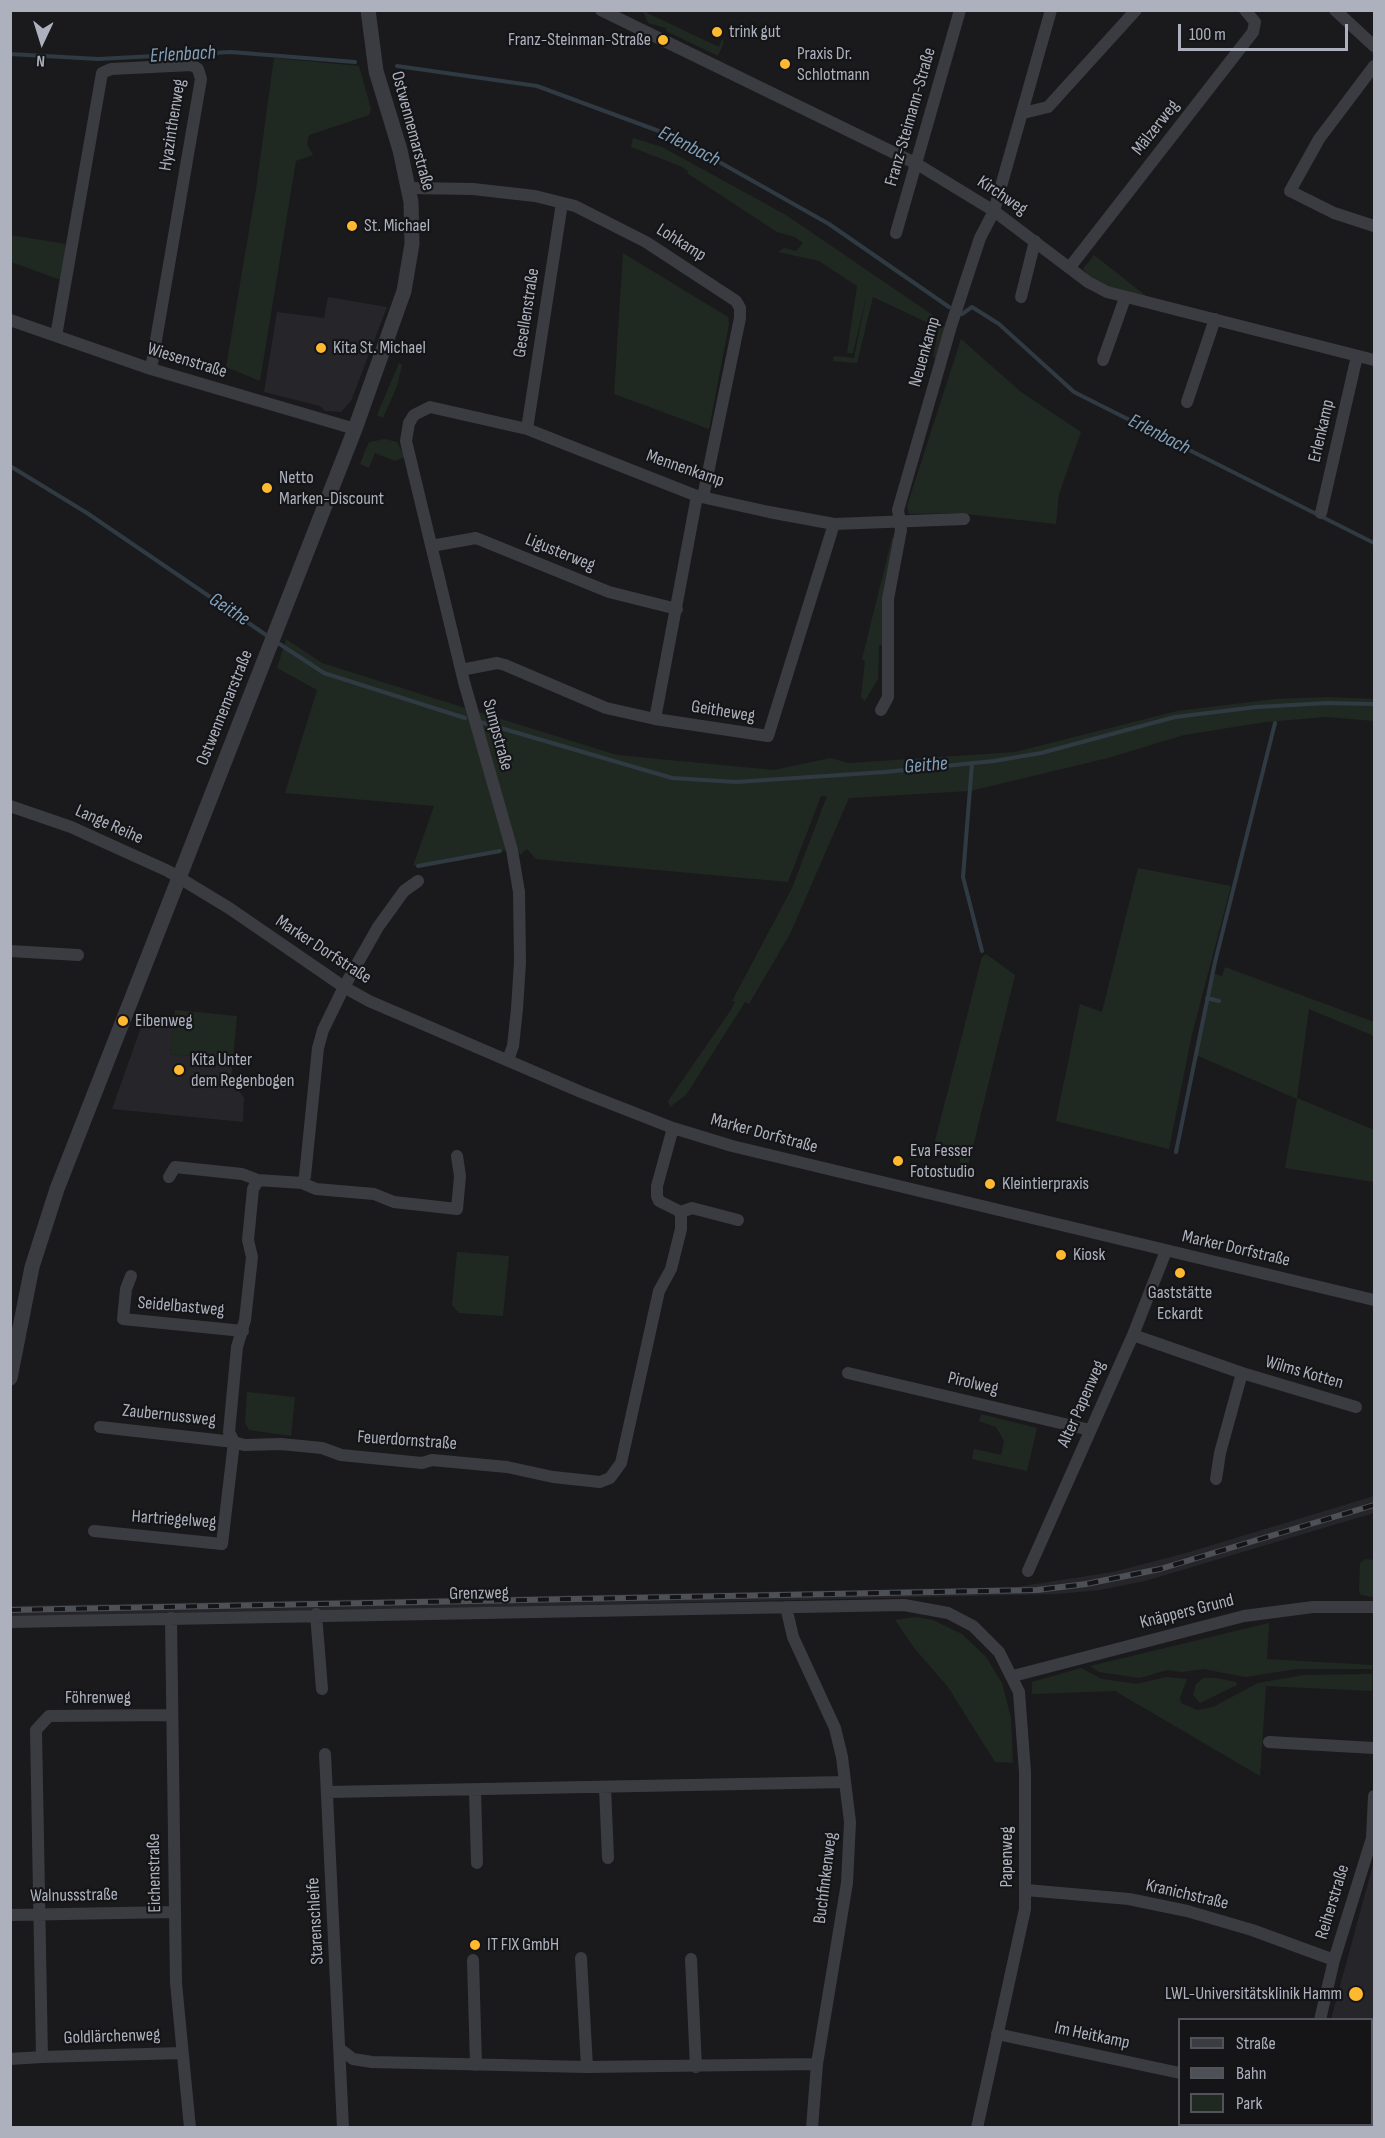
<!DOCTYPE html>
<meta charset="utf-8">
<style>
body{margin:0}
#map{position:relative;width:1385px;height:2138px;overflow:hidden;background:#1a1a1d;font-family:"Sofia Sans Condensed",sans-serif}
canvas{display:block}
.frame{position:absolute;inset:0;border:12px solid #acb1bd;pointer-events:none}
.legend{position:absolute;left:1178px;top:2018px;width:195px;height:108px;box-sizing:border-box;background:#151518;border:2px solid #51535a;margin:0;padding:8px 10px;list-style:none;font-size:18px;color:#acb1bd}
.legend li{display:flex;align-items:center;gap:12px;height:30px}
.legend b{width:30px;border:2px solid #51535a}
.north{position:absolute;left:12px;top:12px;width:60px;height:60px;-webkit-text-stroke:4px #151518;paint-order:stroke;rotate:184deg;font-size:16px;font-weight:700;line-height:24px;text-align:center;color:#acb1bd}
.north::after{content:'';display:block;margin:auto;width:21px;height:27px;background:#acb1bd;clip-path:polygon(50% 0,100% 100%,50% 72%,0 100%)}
.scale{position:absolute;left:1178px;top:24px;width:170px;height:27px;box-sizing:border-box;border:3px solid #acb1bd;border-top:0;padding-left:8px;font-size:18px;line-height:21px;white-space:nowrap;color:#acb1bd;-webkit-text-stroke:4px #151518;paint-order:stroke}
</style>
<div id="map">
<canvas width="1385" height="2138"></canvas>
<div class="frame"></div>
<ul class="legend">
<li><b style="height:8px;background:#3b3c42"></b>Straße</li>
<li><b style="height:8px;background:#4e5057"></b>Bahn</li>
<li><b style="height:16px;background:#202921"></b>Park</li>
</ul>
<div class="north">N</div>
<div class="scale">100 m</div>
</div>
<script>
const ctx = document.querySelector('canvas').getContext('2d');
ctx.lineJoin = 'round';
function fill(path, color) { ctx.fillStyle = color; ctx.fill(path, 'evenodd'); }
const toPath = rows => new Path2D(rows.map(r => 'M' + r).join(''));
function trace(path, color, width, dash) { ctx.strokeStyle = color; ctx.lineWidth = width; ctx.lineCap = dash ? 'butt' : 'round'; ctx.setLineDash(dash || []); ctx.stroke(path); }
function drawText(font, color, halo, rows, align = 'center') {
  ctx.font = font + ' "Sofia Sans Condensed",sans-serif'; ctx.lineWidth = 4.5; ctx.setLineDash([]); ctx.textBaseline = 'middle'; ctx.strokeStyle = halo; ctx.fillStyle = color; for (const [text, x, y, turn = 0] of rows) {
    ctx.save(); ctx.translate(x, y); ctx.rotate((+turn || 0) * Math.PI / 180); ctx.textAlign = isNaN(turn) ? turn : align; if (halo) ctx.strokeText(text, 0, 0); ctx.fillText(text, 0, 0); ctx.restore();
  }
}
const built = toPath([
 [328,297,387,307,351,401,341,412,325,411,320,406,264,392,277,312,324,318],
 [145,1016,174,1018,170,1054,233,1061,231,1079,244,1098,243,1122,112,1109],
 [1374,1496,1374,1513,1145,1581,1100,1590,1058,1594,11,1618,10,1606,1016,1587,1113,1572,1186,1553],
 [1374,1861,1374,2089,1372,2090,1372,2020,1331,2019]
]);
const green = toPath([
 [643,11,719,47,722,39,724,42,718,56,666,31,666,28,648,23],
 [274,58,359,66,371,109,369,115,309,135,307,144,313,155,296,161,260,381,226,367,256,189],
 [633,138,662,147,786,215,934,316,946,328,940,361,933,357,939,328,873,297,857,363,833,361,834,356,854,358,867,293,853,353,847,353,857,286,819,261,778,252,784,248,796,251,803,243,795,237,777,232,687,173,688,171,680,166,631,147],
 [10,235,66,244,61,280,11,262],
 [623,253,728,317,729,324,709,429,614,394],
 [1094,255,1136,288,1153,301,1121,294,1089,276,1083,269],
 [961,339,1021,392,1081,432,1059,494,1056,524,957,513,909,514,907,506],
 [399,363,402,365,397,386,383,418,377,415],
 [385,439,397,442,405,457,395,461,375,453,369,468,360,464,369,442],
 [892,538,896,538,884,645,879,645,878,679,865,701,861,697,865,661,862,659],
 [286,639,322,663,465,708,507,850,413,866,434,806,285,793,317,690,277,668],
 [1328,697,1374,699,1374,721,1326,717,1266,722,1184,735,1108,758,970,791,849,798,790,934,759,987,749,1004,745,1002,742,1007,686,1095,670,1107,668,1101,731,1010,735,1001,732,1001,792,888,827,796,821,796,788,882,536,859,527,849,520,855,475,711,617,755,774,770,830,758,849,763,1015,752,1177,711,1275,699],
 [1138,868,1231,886,1192,1034,1169,1149,1056,1121,1080,1004,1102,1012],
 [986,954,1015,975,965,1179,956,1176,962,1151,934,1145,982,957],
 [1225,967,1374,1022,1374,1036,1309,1009,1297,1098,1374,1130,1374,1182,1285,1168,1297,1099,1194,1054,1212,973,1222,976],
 [175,1010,237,1016,233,1060,170,1054],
 [457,1252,509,1256,503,1316,459,1313,452,1305],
 [247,1392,295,1397,291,1436,249,1430,245,1422],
 [981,1414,1037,1428,1027,1471,972,1459,974,1449,1001,1455,1004,1441,996,1427,979,1421],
 [1365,1559,1374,1560,1374,1595,1372,1597,1361,1595,1359,1591,1360,1563],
 [916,1617,933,1620,962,1634,986,1657,1002,1683,1011,1718,1013,1763,995,1762,948,1687,915,1649,895,1620],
 [1269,1623,1267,1659,1372,1665,1372,1669,1297,1669,1245,1677,1204,1669,1182,1672,1167,1670,1140,1678,1099,1672,1090,1666],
 [1081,1668,1102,1679,1137,1684,1166,1677,1187,1679,1180,1698,1181,1703,1197,1710,1213,1707,1258,1683,1304,1675,1372,1674,1372,1691,1266,1686,1260,1776,1115,1691,1032,1694,1032,1682],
 [1203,1678,1216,1678,1236,1682,1237,1685,1200,1703,1193,1695,1196,1684]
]);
const stream = toPath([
 [10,54,98,59,231,52,355,62],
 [397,66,537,86,675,137,829,224,949,307],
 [962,314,972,307,999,324,1074,392,1374,543],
 [10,466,87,513,269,637],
 [275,641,324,673,465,718],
 [480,722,672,778,736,782,885,772,994,761,1041,753,1175,717,1257,707,1327,703,1374,704],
 [972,763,963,877,982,951],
 [418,866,500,851],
 [1207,998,1219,1001],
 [1176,1152,1215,962,1275,723]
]);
const minor = toPath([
 [601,10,917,164,994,211,1088,282,1107,292,1374,360],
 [1335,10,1374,46],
 [1374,66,1319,139,1290,191,1334,213,1374,226],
 [1023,113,1048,107,1136,10],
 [410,188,473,189,535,196,575,206,646,242,736,301,740,308,740,318,703,497],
 [896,233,960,10],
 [1070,267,1253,32,1255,22,1245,10],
 [1021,297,1035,241],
 [10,320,151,369,355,429],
 [56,336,102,73,111,69,192,65,198,69,201,79,151,369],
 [1103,360,1125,298],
 [1187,402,1215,319],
 [527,429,562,203],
 [1321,513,1357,356],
 [431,546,476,538,609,592,677,609],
 [461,670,497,663,505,665,606,708,655,719,768,736,834,524],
 [881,710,888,697,888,599,901,530,898,510,951,326,980,238,994,211,1051,10],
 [655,719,697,496],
 [10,806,71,827,168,871,229,908,344,987,369,1001,581,1092,673,1128,732,1146,1374,1300],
 [418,881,404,891,378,927,344,987,323,1030,318,1048,305,1176,302,1183,258,1180,253,1189,248,1240,252,1257,245,1320,237,1347,229,1432,234,1442,244,1445,281,1444,322,1448,341,1455,422,1463,432,1460,507,1467,553,1477,600,1482,610,1478,621,1463,659,1291,671,1269,681,1229,681,1212,659,1201,657,1196,657,1186,673,1128],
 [10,951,78,955],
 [508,1060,513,1046,517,1009,520,962,519,892,512,850,464,682,406,441,409,423,414,415,430,407,527,429,697,496,769,512,834,524,964,519],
 [169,1177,175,1167,242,1174,258,1180],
 [302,1183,316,1189,374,1194,394,1202,457,1209,460,1176,457,1156],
 [681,1212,692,1208,738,1220],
 [131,1276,126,1289,123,1319,243,1331],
 [1133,1335,1242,1373,1356,1407],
 [848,1373,1090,1430],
 [1216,1479,1220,1453,1242,1373],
 [94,1531,222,1544,234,1442,100,1427],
 [1028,1571,1133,1335,1166,1251],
 [786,1607,793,1637,835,1728,842,1757,850,1822,847,1883,817,2064,812,2128],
 [316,1614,322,1689],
 [171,1618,176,1983,190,2128],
 [10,1622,904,1605,948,1613,973,1626,999,1652,1019,1692,1025,1772,1025,1909,977,2128],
 [1013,1676,1244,1616,1313,1607,1374,1607],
 [171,1715,49,1716,36,1730,42,2057,182,2053],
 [1269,1742,1374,1748],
 [325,1754,343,2128],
 [605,1787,608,1858],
 [475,1790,477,1863],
 [328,1792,845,1782],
 [1026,1890,1129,1899,1187,1911,1252,1930,1334,1960],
 [10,1915,174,1912],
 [581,1958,587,2067],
 [691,1959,696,2067],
 [473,1960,476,2065],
 [1320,2020,1334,1960,1372,1838,1374,1796],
 [997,2034,1180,2073],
 [340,2049,353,2059,372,2062,587,2067,817,2064],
 [10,2059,42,2057],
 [1332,2124,1333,2128]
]);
const tertiary = toPath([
 [10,1378,32,1267,57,1189,355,429,404,291,412,244,411,202,400,150,376,71,368,10]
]);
const rail = toPath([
 [10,1610,1037,1590,1086,1584,1160,1569,1374,1505]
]);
const markers = [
 [717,32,6,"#ffb930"],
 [663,40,6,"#ffb930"],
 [785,64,6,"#ffb930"],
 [352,226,6,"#ffb930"],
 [321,348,6,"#ffb930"],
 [267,488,6,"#ffb930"],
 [123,1021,6,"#ffb930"],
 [179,1070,6,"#ffb930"],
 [898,1161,6,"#ffb930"],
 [990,1184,6,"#ffb930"],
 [1061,1255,6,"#ffb930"],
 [1180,1273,6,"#ffb930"],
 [475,1945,6,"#ffb930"],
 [1356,1994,8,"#ffb930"]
];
const poiNames = [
 ["trink gut",729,32],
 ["Franz-Steinman-Straße",651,40,"right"],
 ["Praxis Dr.",797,54],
 ["Schlotmann",797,75],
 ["St. Michael",364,226],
 ["Kita St. Michael",333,348],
 ["Netto",279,478],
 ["Marken-Discount",279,499],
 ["Eibenweg",135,1021],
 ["Kita Unter",191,1060],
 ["dem Regenbogen",191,1081],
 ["Eva Fesser",910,1151],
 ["Fotostudio",910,1172],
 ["Kleintierpraxis",1002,1184],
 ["Kiosk",1073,1255],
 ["Gaststätte",1180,1293,"center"],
 ["Eckardt",1180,1314,"center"],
 ["IT FIX GmbH",487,1945],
 ["LWL-Universitätsklinik Hamm",1342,1994,"right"]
];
const streetNames = [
 ["Franz-Steimann-Straße",911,117,-74],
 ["Hyazinthenweg",173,125,-81],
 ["Mälzerweg",1156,128,-52],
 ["Ostwennemarstraße",412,131,75],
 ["Kirchweg",1002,196,34],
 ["Lohkamp",681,243,32],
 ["Gesellenstraße",527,313,-81],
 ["Neuenkamp",925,352,-74],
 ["Wiesenstraße",187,361,17],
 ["Erlenkamp",1322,431,-77],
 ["Mennenkamp",685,469,19],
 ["Ligusterweg",560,553,22],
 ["Ostwennemarstraße",225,708,-68],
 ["Geitheweg",723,712,9],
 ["Sumpstraße",497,735,75],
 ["Lange Reihe",109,825,24],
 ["Marker Dorfstraße",323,950,33],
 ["Marker Dorfstraße",764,1134,15],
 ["Marker Dorfstraße",1236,1249,13],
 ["Seidelbastweg",181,1307,5],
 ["Wilms Kotten",1304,1373,16],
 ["Pirolweg",973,1384,13],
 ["Alter Papenweg",1082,1404,-66],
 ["Zaubernussweg",169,1416,6],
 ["Feuerdornstraße",407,1441,4],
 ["Hartriegelweg",174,1520,4],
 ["Grenzweg",479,1594,-1],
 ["Knäppers Grund",1187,1612,-14],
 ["Föhrenweg",98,1698],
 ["Papenweg",1007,1857,-90],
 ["Eichenstraße",155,1873,-91],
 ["Buchfinkenweg",826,1878,-83],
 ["Kranichstraße",1187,1895,13],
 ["Walnussstraße",74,1896,-1],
 ["Reiherstraße",1333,1902,-73],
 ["Starenschleife",316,1921,-93],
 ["Im Heitkamp",1092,2036,12],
 ["Goldlärchenweg",112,2037,-2]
];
const waterNames = [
 ["Erlenbach",183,55,-3],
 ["Erlenbach",689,147,27],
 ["Erlenbach",1159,435,27],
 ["Geithe",229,610,33],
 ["Geithe",926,766,-5]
];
fill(built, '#26262a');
fill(green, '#202921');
trace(stream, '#2f3a43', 4);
trace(minor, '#3b3c42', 12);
trace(tertiary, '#3b3c42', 15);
trace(rail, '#4e5057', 6);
trace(rail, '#151518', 4, [11]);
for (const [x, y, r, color] of markers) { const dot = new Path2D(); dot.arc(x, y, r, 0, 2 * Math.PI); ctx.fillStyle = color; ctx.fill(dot); trace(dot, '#151518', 2); }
drawText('18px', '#acb1bd', '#151518', poiNames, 'left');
drawText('18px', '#acb1bd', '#151518', streetNames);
drawText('italic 20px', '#81a0ba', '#151518', waterNames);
</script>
